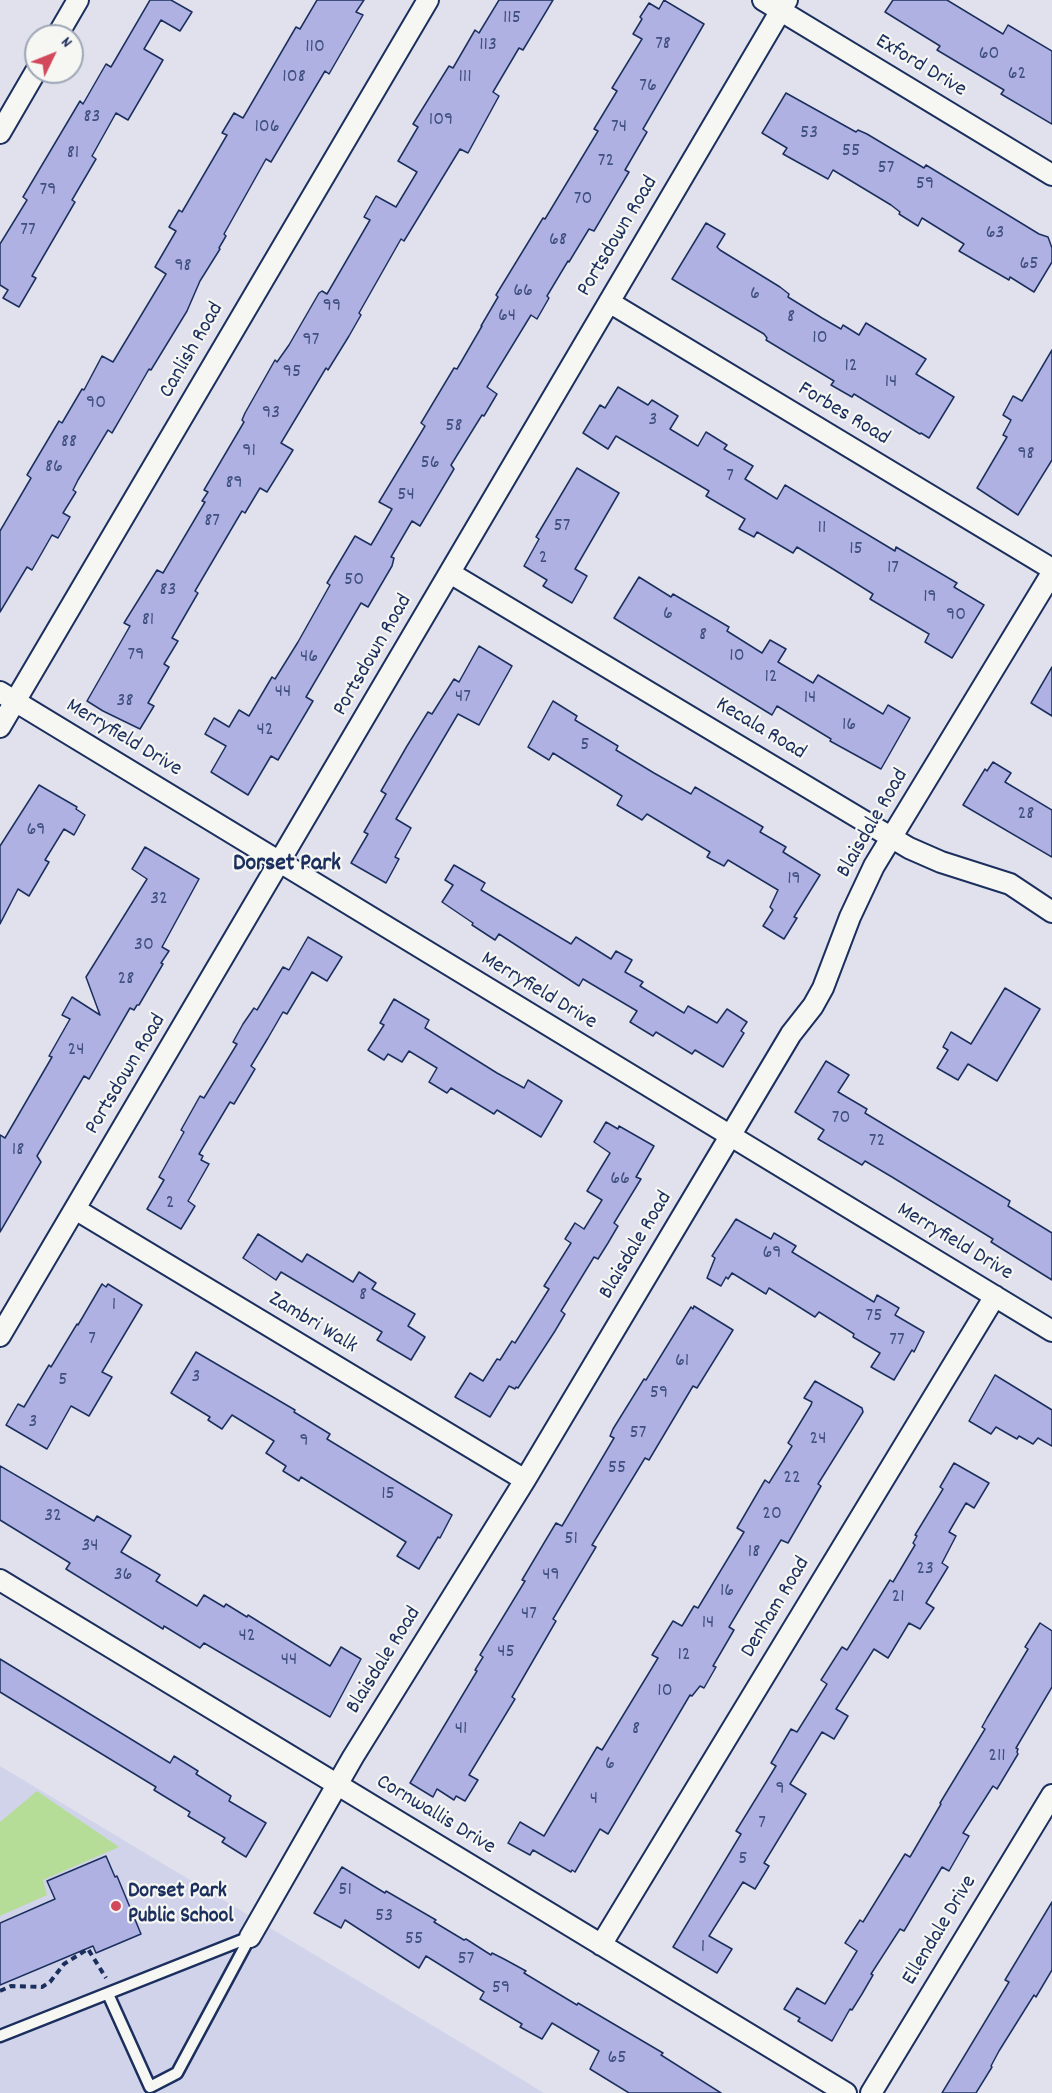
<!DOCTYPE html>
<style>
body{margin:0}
#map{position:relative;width:1052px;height:2093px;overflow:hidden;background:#e0e1ed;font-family:Dekko,sans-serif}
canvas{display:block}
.north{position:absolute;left:24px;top:24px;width:60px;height:60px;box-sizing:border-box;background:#f6f6f2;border:2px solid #9ea6b7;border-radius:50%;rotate:47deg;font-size:16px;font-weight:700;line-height:24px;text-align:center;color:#1b2f5e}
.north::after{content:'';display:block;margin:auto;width:21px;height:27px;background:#d1495b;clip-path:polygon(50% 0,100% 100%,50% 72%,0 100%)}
</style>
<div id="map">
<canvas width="1052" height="2093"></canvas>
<div class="north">N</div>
</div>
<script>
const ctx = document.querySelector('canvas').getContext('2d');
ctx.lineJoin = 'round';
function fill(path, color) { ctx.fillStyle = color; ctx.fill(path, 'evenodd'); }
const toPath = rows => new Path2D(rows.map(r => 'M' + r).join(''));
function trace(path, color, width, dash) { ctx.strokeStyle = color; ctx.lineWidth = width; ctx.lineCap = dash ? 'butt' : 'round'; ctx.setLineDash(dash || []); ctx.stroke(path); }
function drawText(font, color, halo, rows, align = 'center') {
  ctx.font = font + ' Dekko,sans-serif'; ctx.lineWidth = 4.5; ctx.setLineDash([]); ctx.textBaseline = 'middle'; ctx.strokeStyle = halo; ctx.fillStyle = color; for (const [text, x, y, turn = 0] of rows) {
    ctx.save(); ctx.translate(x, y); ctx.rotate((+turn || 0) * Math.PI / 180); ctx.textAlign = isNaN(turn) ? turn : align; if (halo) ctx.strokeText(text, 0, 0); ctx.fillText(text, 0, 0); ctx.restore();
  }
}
const built = toPath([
 [0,1766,465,2045,544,2093,0,2093]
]);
const green = toPath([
 [37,1791,119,1847,43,1880,47,1895,0,1916,0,1822]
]);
const building = toPath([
 [150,0,171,0,192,12,180,31,161,20,144,49,163,60,128,120,116,113,92,156,96,159,72,200,75,202,32,276,36,278,19,307,3,298,8,290,0,285,0,244,27,200,23,197,80,101,83,104,106,64,111,67,150,0],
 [317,0,364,0,356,12,363,15,329,74,325,71,271,162,266,159,224,234,226,236,219,248,220,249,200,281,187,311,151,370,149,369,137,390,112,433,108,430,78,480,73,490,76,492,63,513,70,517,58,538,52,535,32,570,27,567,0,612,0,531,31,478,27,475,59,421,62,423,82,389,84,390,102,356,113,362,166,274,155,267,176,231,169,227,179,210,182,212,227,135,222,133,234,113,243,118,296,27,300,29,317,0],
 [499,0,553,0,523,50,519,48,493,92,499,96,468,153,460,149,404,241,401,239,359,313,361,315,349,336,328,370,326,368,281,443,293,450,267,492,260,488,245,513,242,511,195,591,198,593,172,638,178,641,164,664,169,667,148,703,154,706,140,729,103,711,87,701,130,626,124,623,157,570,163,573,205,502,202,501,208,492,204,490,244,422,242,420,245,413,275,360,277,362,289,345,319,293,322,291,327,294,370,220,364,217,376,196,396,207,417,172,398,161,418,127,413,124,449,66,453,68,475,30,479,33,499,0],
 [664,0,704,24,643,129,647,132,625,170,629,172,594,231,589,229,569,262,568,261,547,296,549,298,537,319,531,315,487,387,497,394,484,416,482,415,451,465,454,469,420,526,412,521,391,557,394,558,392,566,368,607,361,603,306,697,313,701,278,760,271,756,248,795,211,772,226,746,205,734,214,718,229,727,239,710,249,716,272,677,275,679,298,642,330,585,327,583,355,536,371,545,392,509,379,502,425,426,421,423,454,368,457,369,482,326,481,326,498,297,496,295,543,218,545,219,598,131,594,129,617,91,612,88,642,39,633,34,642,19,640,17,649,3,659,9,664,0],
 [893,0,947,0,1003,34,1008,25,1052,51,1052,124,1001,94,1004,90,937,50,940,46,885,12,893,0],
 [786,93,856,132,858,130,867,134,924,168,926,165,1039,234,1048,237,1052,248,1052,262,1034,292,1010,277,1009,280,959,251,964,244,922,218,918,226,899,214,900,212,891,205,833,170,828,179,783,154,787,148,762,133,786,93],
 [706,223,725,234,717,247,720,250,780,287,789,294,788,297,822,318,841,329,843,325,859,335,866,323,926,359,916,374,954,397,929,438,921,433,920,434,854,394,852,397,831,385,834,381,766,340,767,338,764,334,672,279,706,223],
 [1052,350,1052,460,1018,515,977,488,1007,437,1003,435,1011,420,1003,415,1013,396,1022,401,1052,350],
 [618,387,648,405,652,400,678,416,670,429,698,446,706,432,727,445,724,449,753,466,745,479,777,499,785,485,895,551,896,547,957,583,954,587,984,605,952,658,925,642,929,634,870,599,873,594,833,569,797,547,793,553,757,532,754,537,739,529,745,519,706,496,709,491,616,436,608,449,583,433,600,405,605,408,618,387],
 [577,468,619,493,575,569,587,576,572,603,543,586,547,580,524,566,539,539,536,537,577,468],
 [639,577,671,597,673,594,729,627,727,631,762,653,770,640,786,649,778,662,813,683,818,675,883,714,888,705,910,718,881,769,830,741,831,739,777,706,772,715,614,618,639,577],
 [479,646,512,666,479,725,458,714,396,819,411,828,395,857,399,859,386,883,351,863,368,834,364,832,386,794,381,791,407,746,428,712,432,714,454,679,459,682,479,646],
 [1052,667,1052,716,1031,703,1052,667],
 [553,701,577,716,575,720,618,746,616,750,654,773,691,794,695,787,763,827,760,832,786,847,783,852,820,875,794,917,797,918,784,939,763,926,773,910,770,907,778,890,728,860,724,866,707,857,710,852,647,814,642,820,617,805,622,796,553,753,549,760,528,747,553,701],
 [993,762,1011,773,1005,782,1052,810,1052,857,963,805,985,769,987,771,993,762],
 [39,785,77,807,76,809,85,815,74,835,64,829,45,860,49,862,29,896,18,889,0,924,0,846,39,785],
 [145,847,199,879,162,947,169,951,161,963,163,964,139,1005,137,1005,134,1010,130,1008,89,1079,84,1076,37,1156,41,1162,0,1232,0,1135,5,1138,52,1057,49,1056,70,1019,62,1015,72,997,100,1015,86,977,147,879,132,869,145,847],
 [454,865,485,883,481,890,571,944,576,937,611,959,616,951,632,960,625,972,643,982,640,986,684,1013,688,1006,717,1023,727,1009,747,1022,741,1031,744,1033,723,1067,695,1050,692,1054,656,1032,653,1036,630,1022,637,1011,583,979,579,986,499,934,495,940,472,925,473,923,442,902,453,885,445,880,454,865],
 [308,937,342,957,327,981,312,972,287,1014,283,1012,268,1038,251,1066,255,1069,234,1104,230,1102,199,1154,203,1156,201,1160,209,1164,188,1201,195,1206,181,1229,147,1209,164,1180,159,1177,184,1132,181,1130,200,1096,204,1098,237,1044,233,1042,243,1024,254,1008,257,1010,283,967,289,970,308,937],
 [1005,988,1040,1009,997,1081,968,1064,958,1080,937,1068,948,1050,943,1047,951,1032,971,1044,1005,988],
 [394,999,429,1020,425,1028,497,1073,524,1088,528,1080,562,1101,541,1137,497,1110,494,1114,451,1088,447,1093,429,1082,437,1068,409,1051,402,1062,388,1054,384,1060,368,1050,384,1025,380,1023,394,999],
 [826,1061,849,1075,838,1092,867,1109,865,1113,1010,1201,1008,1206,1052,1233,1052,1280,991,1242,993,1239,892,1177,865,1161,862,1165,818,1139,824,1130,795,1112,826,1061],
 [606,1122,618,1129,619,1126,654,1146,636,1177,641,1179,614,1223,618,1226,608,1243,598,1259,594,1257,561,1311,565,1314,555,1331,518,1388,516,1387,515,1389,509,1386,490,1417,455,1397,470,1373,483,1381,497,1359,500,1360,512,1341,515,1343,549,1289,544,1286,571,1243,565,1239,575,1223,584,1229,602,1200,587,1191,610,1153,594,1142,606,1122],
 [736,1219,771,1239,774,1233,796,1246,792,1252,874,1302,877,1295,899,1308,895,1315,924,1332,914,1352,912,1350,894,1380,871,1367,880,1353,853,1337,854,1334,819,1312,815,1317,769,1288,766,1294,732,1273,728,1279,726,1277,721,1286,707,1278,715,1258,712,1256,736,1219],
 [258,1234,302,1262,307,1254,353,1282,359,1272,376,1283,372,1289,415,1314,408,1326,425,1337,411,1360,377,1340,382,1332,281,1272,276,1280,243,1258,258,1234],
 [102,1284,106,1287,108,1284,142,1305,102,1372,112,1377,89,1416,71,1406,47,1449,6,1425,18,1404,24,1407,49,1365,51,1367,77,1324,78,1325,102,1284],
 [694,1306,733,1330,697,1388,693,1386,649,1460,645,1458,592,1545,596,1547,553,1619,556,1621,512,1697,515,1699,469,1775,478,1780,465,1801,456,1796,454,1800,437,1789,433,1797,410,1783,477,1671,475,1670,483,1657,480,1655,525,1581,522,1580,544,1543,556,1523,562,1526,614,1438,610,1436,613,1429,644,1379,646,1380,691,1307,693,1309,694,1306],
 [196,1352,295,1410,294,1412,330,1434,327,1439,452,1515,440,1538,438,1537,419,1569,397,1556,406,1542,301,1477,299,1481,283,1471,286,1466,266,1453,274,1441,232,1415,222,1429,208,1420,210,1417,171,1393,196,1352],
 [995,1375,1052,1410,1052,1446,1038,1438,1033,1444,1019,1436,1017,1439,996,1427,991,1434,969,1421,995,1375],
 [815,1381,862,1408,863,1412,818,1484,821,1486,788,1543,781,1540,729,1627,734,1630,713,1666,716,1667,704,1688,700,1686,692,1696,690,1695,608,1834,600,1829,575,1872,572,1870,571,1872,533,1850,530,1855,508,1843,520,1822,544,1836,597,1747,602,1750,658,1658,652,1655,673,1621,682,1626,694,1606,698,1608,744,1532,737,1528,765,1480,769,1483,792,1446,788,1443,811,1405,812,1402,804,1398,815,1381],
 [954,1463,989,1483,974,1508,966,1503,949,1532,956,1536,942,1563,948,1567,926,1603,934,1608,920,1629,909,1623,888,1658,874,1649,836,1709,848,1716,834,1739,822,1732,790,1784,806,1794,764,1863,769,1866,755,1889,743,1882,709,1936,732,1949,717,1973,673,1947,741,1834,736,1831,776,1766,771,1763,791,1729,797,1732,827,1684,821,1680,842,1647,847,1650,890,1580,893,1582,915,1545,913,1543,917,1536,915,1535,943,1489,940,1487,954,1463],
 [0,1466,94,1521,97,1516,131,1536,121,1552,160,1575,156,1581,197,1606,204,1595,224,1607,226,1604,247,1617,248,1615,330,1666,341,1647,361,1659,330,1717,204,1643,200,1648,164,1626,163,1629,66,1569,70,1563,0,1520,0,1466],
 [1040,1623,1052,1631,1052,1687,1016,1748,1018,1749,1017,1752,1018,1754,997,1789,993,1786,963,1833,969,1836,949,1871,942,1867,904,1931,900,1929,871,1974,873,1975,862,1994,852,2010,850,2009,832,2041,798,2021,800,2018,784,2009,797,1988,825,2004,857,1951,845,1943,860,1920,863,1922,905,1854,910,1857,941,1804,940,1803,985,1729,982,1727,987,1718,1028,1649,1025,1647,1040,1623],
 [0,1659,170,1763,174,1756,198,1771,196,1774,231,1796,229,1801,266,1823,246,1857,222,1842,225,1838,188,1816,190,1812,154,1790,156,1787,0,1692,0,1659],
 [106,1856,115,1877,117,1876,141,1934,96,1953,93,1946,0,1985,0,1923,55,1899,47,1881,106,1856],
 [342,1867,385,1893,386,1891,436,1920,434,1922,464,1940,466,1939,491,1955,492,1953,504,1959,526,1971,524,1973,577,2005,578,2003,663,2053,661,2055,721,2093,629,2093,590,2069,599,2051,552,2023,542,2039,520,2027,522,2024,480,1999,484,1992,426,1956,419,1968,345,1920,341,1928,314,1913,342,1867],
 [1052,1902,1052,1970,1036,1997,1034,1995,999,2051,991,2066,992,2067,976,2093,942,2093,1009,1982,1005,1980,1052,1902]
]);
const path = toPath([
 [0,1991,11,1986,42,1987,50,1982,64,1964,88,1949,106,1978]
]);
const lane = toPath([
 [108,1994,150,2087,177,2073,250,1937],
 [0,2036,250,1937]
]);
const street = toPath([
 [763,0,1052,175],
 [57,36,78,0],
 [0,133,36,71],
 [609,302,1052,569],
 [450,573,909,848,941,862,1010,884,1052,912],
 [0,692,1052,1331],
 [0,727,428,0],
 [75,1209,525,1480],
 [0,1336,787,0],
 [0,1580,846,2093],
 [250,1937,353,1757,525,1480,791,1034,813,1006,823,988,850,917,874,866,1052,573],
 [601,1945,995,1296],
 [871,2093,1052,1795]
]);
const markers = [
 [116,1906,6,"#d1495b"]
];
const numberNames = [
 ["115",512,19],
 ["78",663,45],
 ["113",488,46],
 ["110",315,48],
 ["60",989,55],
 ["62",1017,75],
 ["108",294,78],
 ["111",465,78],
 ["76",648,87],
 ["83",92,118],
 ["109",441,121],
 ["106",267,128],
 ["74",619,128],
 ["53",809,134],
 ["55",851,152],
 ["81",73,154],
 ["72",606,162],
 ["57",886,169],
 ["59",925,185],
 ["79",48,191],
 ["70",583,200],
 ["77",28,231],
 ["63",995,234],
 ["68",558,241],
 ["65",1029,265],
 ["98",183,267],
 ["66",523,292],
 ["6",755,295],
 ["99",332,307],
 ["64",507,317],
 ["8",791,318],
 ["10",820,339],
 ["97",311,341],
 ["12",851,367],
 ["95",292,373],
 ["14",891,383],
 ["90",96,404],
 ["93",271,414],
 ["3",653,421],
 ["58",454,427],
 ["88",69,443],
 ["91",249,452],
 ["98",1026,455],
 ["56",430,464],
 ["86",54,468],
 ["7",730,477],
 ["89",234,484],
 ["54",406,496],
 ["87",212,522],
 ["57",562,527],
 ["11",822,529],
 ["15",856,550],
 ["2",543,559],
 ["17",893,569],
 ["50",354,581],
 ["83",168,591],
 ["19",930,598],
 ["6",668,615],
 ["90",956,616],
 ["81",148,621],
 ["8",703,636],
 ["79",136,656],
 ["10",737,657],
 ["46",309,658],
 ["12",771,678],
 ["44",283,693],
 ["47",463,698],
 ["14",810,699],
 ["38",125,702],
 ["16",849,726],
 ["42",265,731],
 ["5",585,746],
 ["28",1026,815],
 ["69",36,831],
 ["19",794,880],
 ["32",159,900],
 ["30",144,946],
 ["28",126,980],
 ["24",76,1051],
 ["70",841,1119],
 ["72",877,1142],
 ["18",18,1151],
 ["66",620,1180],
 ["2",170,1204],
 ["69",772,1254],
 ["8",363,1296],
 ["1",114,1306],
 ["75",874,1317],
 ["7",92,1340],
 ["77",897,1341],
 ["61",682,1362],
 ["3",196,1378],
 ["5",63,1381],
 ["59",659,1394],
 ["3",33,1423],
 ["57",638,1434],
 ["24",818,1440],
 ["9",304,1442],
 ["55",617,1469],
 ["22",792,1479],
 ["15",388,1495],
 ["20",772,1515],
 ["32",53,1517],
 ["51",571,1540],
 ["34",90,1547],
 ["18",754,1553],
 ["23",925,1570],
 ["36",123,1576],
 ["49",551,1576],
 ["16",727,1592],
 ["21",898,1598],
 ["47",529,1615],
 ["14",708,1624],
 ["42",247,1637],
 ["45",506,1653],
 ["12",684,1656],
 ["44",289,1661],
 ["10",665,1692],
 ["41",461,1730],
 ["8",636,1730],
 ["211",997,1757],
 ["6",610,1765],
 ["9",780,1790],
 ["4",594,1800],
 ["7",762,1824],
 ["5",743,1860],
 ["51",345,1891],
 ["53",384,1917],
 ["55",414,1940],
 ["1",703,1948],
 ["57",466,1960],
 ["59",501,1989],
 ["65",617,2059]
];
const streetNames = [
 ["Exford Drive",920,67,31],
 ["Portsdown Road",619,237,-59],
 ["Canlish Road",193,351,-60],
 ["Forbes Road",843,415,31],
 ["Portsdown Road",374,656,-60],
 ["Kecala Road",760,730,31],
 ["Merryfield Drive",123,739,31],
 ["Blaisdale Road",874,824,-60],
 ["Merryfield Drive",538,992,31],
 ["Portsdown Road",127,1075,-59],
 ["Merryfield Drive",954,1243,31],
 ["Blaisdale Road",637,1246,-59],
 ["Zambri Walk",312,1324,31],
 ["Denham Road",777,1608,-59],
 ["Blaisdale Road",385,1661,-58],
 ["Cornwallis Drive",435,1816,31],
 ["Ellendale Drive",941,1931,-59]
];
const poiNames = [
 ["Dorset Park",128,1893],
 ["Public School",128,1918]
];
const neighbourhoodNames = [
 ["Dorset Park",287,866]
];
fill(built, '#d1d3ea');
fill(green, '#b5dd98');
fill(building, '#aeb1e2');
trace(building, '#1b2f5e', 1.5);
trace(lane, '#1b2f5e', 15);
trace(street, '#1b2f5e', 24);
trace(path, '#1b2f5e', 4, [6, 4.5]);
trace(lane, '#f6f6f2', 10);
trace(street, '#f6f6f2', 20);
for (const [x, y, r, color] of markers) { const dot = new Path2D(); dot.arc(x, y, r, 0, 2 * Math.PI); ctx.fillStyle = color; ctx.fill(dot); trace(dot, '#f6f6f2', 2); }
drawText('20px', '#40507f', null, numberNames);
drawText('22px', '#1b2f5e', '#f6f6f2', streetNames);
drawText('bold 22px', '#1b2f5e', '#f6f6f2', poiNames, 'left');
drawText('bold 24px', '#1b2f5e', '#f6f6f2', neighbourhoodNames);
</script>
